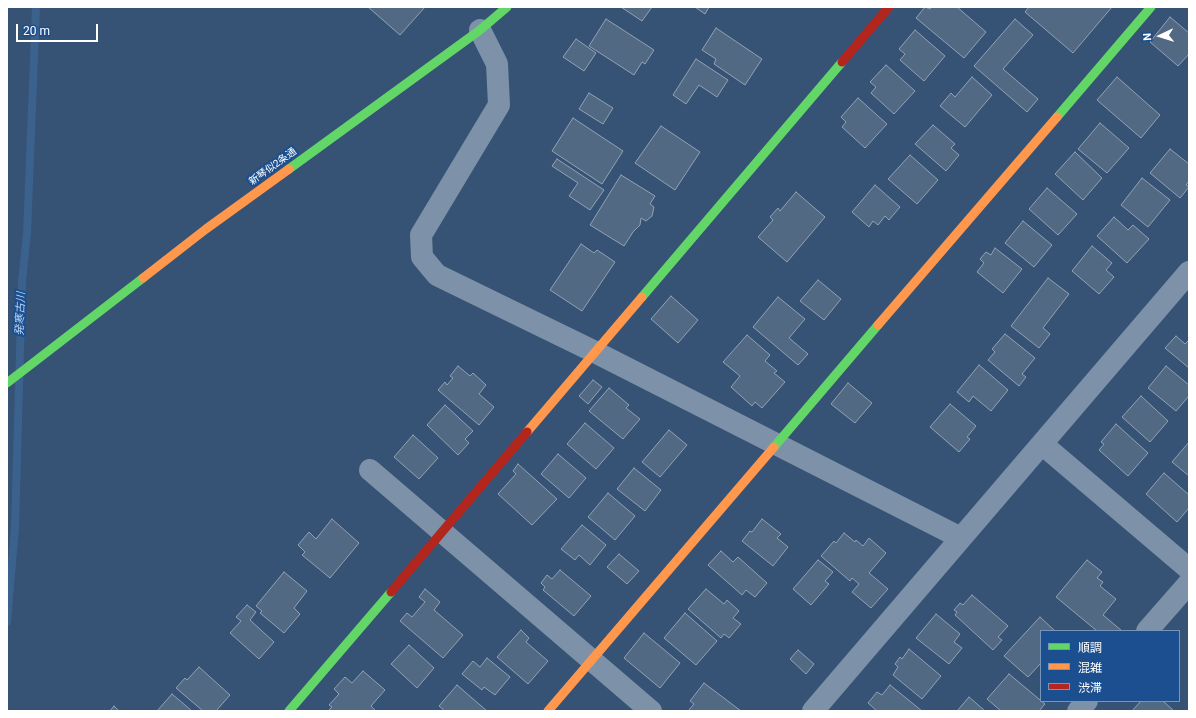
<!DOCTYPE html>
<meta charset="utf-8">
<style>
body{margin:0}
#map{position:relative;width:1196px;height:718px;overflow:hidden;background:#365274;font-family:Roboto,"Noto Sans JP",sans-serif}
canvas{display:block}
.frame{position:absolute;inset:0;border:8px solid #fff;pointer-events:none}
.legend{position:absolute;left:1040px;top:630px;width:140px;height:72px;box-sizing:border-box;background:#1b4f8f;border:1px solid #7695bc;margin:0;padding:5px 7px;list-style:none;font-size:12px;color:#fff}
.legend li{display:flex;align-items:center;gap:8px;height:20px}
.legend b{width:20px;border:1px solid #7695bc}
.north{position:absolute;left:1140px;top:16px;width:40px;height:40px;-webkit-text-stroke:3px #1b4f8f;paint-order:stroke;rotate:266deg;font-size:11px;font-weight:700;line-height:16px;text-align:center;color:#fff}
.north::after{content:'';display:block;margin:auto;width:14px;height:18px;background:#fff;clip-path:polygon(50% 0,100% 100%,50% 72%,0 100%)}
.scale{position:absolute;left:16px;top:24px;width:82px;height:18px;box-sizing:border-box;border:2px solid #fff;border-top:0;padding-left:5px;font-size:12px;line-height:14px;white-space:nowrap;color:#fff;-webkit-text-stroke:3px #1b4f8f;paint-order:stroke}
</style>
<div id="map">
<canvas width="1196" height="718"></canvas>
<div class="frame"></div>
<ul class="legend">
<li><b style="height:5px;background:#63d668"></b>順調</li>
<li><b style="height:5px;background:#ff974d"></b>混雑</li>
<li><b style="height:5px;background:#b3261e"></b>渋滞</li>
</ul>
<div class="north">N</div>
<div class="scale">20 m</div>
</div>
<script>
const ctx = document.querySelector('canvas').getContext('2d');
ctx.lineJoin = 'round';
const toPath = rows => new Path2D(rows.map(r => 'M' + r).join(''));
function trace(path, color, width, dash) { ctx.strokeStyle = color; ctx.lineWidth = width; ctx.lineCap = dash ? 'butt' : 'round'; ctx.setLineDash(dash || []); ctx.stroke(path); }
function fill(path, color) { ctx.fillStyle = color; ctx.fill(path, 'evenodd'); }
function drawText(font, color, halo, rows, align = 'center') {
  ctx.font = font + ' Roboto,"Noto Sans JP",sans-serif'; ctx.lineWidth = 4; ctx.setLineDash([]); ctx.textBaseline = 'middle'; ctx.strokeStyle = halo; ctx.fillStyle = color; for (const [text, x, y, turn = 0] of rows) {
    ctx.save(); ctx.translate(x, y); ctx.rotate((+turn || 0) * Math.PI / 180); ctx.textAlign = isNaN(turn) ? turn : align; if (halo) ctx.strokeText(text, 0, 0); ctx.fillText(text, 0, 0); ctx.restore();
  }
}
const stream = toPath([
 [7,622,15,528,22,281,27,234,36,7]
]);
const building = toPath([
 [368,7,425,7,400,35,368,7],
 [621,7,652,7,642,21,621,7],
 [695,7,709,7,705,14,695,7],
 [925,7,930,9,932,7,957,7,986,32,964,58,916,18,925,7],
 [1029,7,1112,7,1073,53,1025,12,1029,7],
 [1170,17,1189,33,1189,54,1178,66,1150,42,1170,17],
 [606,19,654,50,645,64,642,62,634,75,589,46,606,19],
 [1015,19,1033,35,1003,69,1038,99,1027,112,974,66,1015,19],
 [716,28,762,59,745,85,714,64,716,59,702,50,716,28],
 [915,30,945,56,924,81,900,60,905,54,899,49,915,30],
 [576,39,596,53,584,71,563,57,576,39],
 [696,59,728,80,717,97,699,85,686,104,673,95,696,59],
 [886,65,915,91,894,114,871,93,876,87,870,82,886,65],
 [972,77,992,95,965,127,940,106,951,93,955,97,972,77],
 [1117,77,1160,115,1141,138,1097,100,1117,77],
 [589,93,613,108,603,124,579,109,589,93],
 [858,98,887,124,865,148,842,127,846,122,841,117,858,98],
 [573,118,623,151,602,184,552,151,573,118],
 [1100,123,1129,148,1107,173,1078,149,1100,123],
 [933,125,955,144,951,148,959,155,946,171,915,144,933,125],
 [661,126,700,152,675,190,635,163,661,126],
 [1170,149,1189,164,1189,181,1186,185,1189,187,1180,198,1150,173,1170,149],
 [1075,152,1102,178,1083,200,1055,174,1075,152],
 [910,155,938,180,917,204,888,179,910,155],
 [557,159,604,190,590,210,569,196,578,183,552,166,557,159],
 [621,175,655,196,650,204,654,207,652,216,646,221,641,218,640,225,633,232,624,246,590,225,621,175],
 [1142,178,1170,200,1148,227,1121,205,1142,178],
 [875,185,900,207,889,220,885,216,878,225,873,221,869,227,852,212,875,185],
 [1047,188,1077,214,1058,235,1029,209,1047,188],
 [796,192,825,217,787,262,758,237,773,220,770,217,778,208,780,211,796,192],
 [1114,217,1128,230,1133,225,1149,239,1127,263,1097,236,1114,217],
 [1023,221,1052,245,1034,267,1005,243,1023,221],
 [581,244,594,253,597,250,615,262,582,311,550,290,581,244],
 [1092,246,1112,263,1106,270,1114,277,1099,294,1072,271,1092,246],
 [995,248,1022,269,1003,293,977,272,984,263,980,259,986,252,991,255,995,248],
 [1048,278,1069,294,1043,328,1050,334,1039,348,1011,326,1048,278],
 [818,280,841,299,824,320,800,301,818,280],
 [671,296,698,320,678,343,651,319,671,296],
 [778,297,805,319,789,338,808,354,798,365,753,327,778,297],
 [1005,334,1035,358,1022,374,1026,377,1019,386,988,360,995,352,992,349,1005,334],
 [747,335,770,355,765,361,777,371,774,373,785,382,762,408,755,402,752,406,731,387,740,376,723,362,747,335],
 [1176,336,1185,344,1189,340,1189,368,1165,348,1176,336],
 [979,365,1008,390,991,411,973,396,969,402,957,392,979,365],
 [458,366,470,376,473,373,486,385,479,394,494,407,479,425,438,390,445,382,447,385,453,378,450,376,458,366],
 [1166,366,1189,385,1189,396,1176,411,1148,388,1166,366],
 [593,380,602,387,588,404,579,396,593,380],
 [848,383,872,403,855,423,831,404,848,383],
 [609,388,629,405,626,408,640,419,623,439,589,411,609,388],
 [1141,396,1168,421,1150,442,1122,417,1141,396],
 [950,404,976,426,967,437,970,439,959,452,930,427,950,404],
 [445,405,473,431,465,439,469,443,458,455,427,425,445,405],
 [585,423,614,448,596,469,567,444,585,423],
 [1116,424,1148,453,1128,476,1099,450,1104,444,1101,442,1116,424],
 [669,430,687,445,660,477,642,462,669,430],
 [413,435,438,458,419,479,394,457,413,435],
 [1189,442,1189,476,1172,462,1189,442],
 [558,454,586,478,569,498,541,474,558,454],
 [518,464,557,499,532,525,498,494,516,474,513,471,518,464],
 [634,468,661,490,645,511,617,489,634,468],
 [1164,473,1189,495,1189,508,1177,522,1146,494,1164,473],
 [608,493,635,516,615,540,588,517,608,493],
 [332,519,359,543,330,578,302,555,305,552,298,545,309,532,316,539,332,519],
 [762,519,781,534,777,538,788,547,773,566,742,541,750,531,752,532,762,519],
 [582,525,606,545,590,565,579,555,575,560,561,549,582,525],
 [844,533,855,542,856,540,863,546,869,538,886,553,869,573,888,589,871,608,852,592,859,584,852,578,850,581,821,556,834,541,836,543,844,533],
 [721,551,733,562,738,557,767,583,755,597,746,590,742,595,708,565,721,551],
 [619,554,639,571,627,584,607,567,619,554],
 [818,560,833,572,825,581,829,584,811,605,793,589,818,560],
 [1087,560,1102,572,1097,578,1103,582,1100,586,1116,599,1103,615,1122,631,1097,631,1056,597,1087,560],
 [560,570,591,596,574,616,543,590,545,587,541,583,547,575,552,579,560,570],
 [284,572,307,591,294,608,300,614,284,633,260,613,262,611,256,606,284,572],
 [425,589,440,602,434,610,463,635,443,658,400,621,407,613,412,617,425,602,419,597,425,589],
 [706,589,724,604,727,600,739,611,733,618,741,624,729,638,724,634,721,638,688,609,706,589],
 [972,595,1008,626,998,637,1002,640,993,650,955,615,957,612,954,610,960,603,963,605,972,595],
 [247,605,256,612,250,620,274,642,259,659,230,633,241,621,236,617,247,605],
 [685,613,717,641,696,665,664,638,685,613],
 [936,614,960,634,954,642,962,648,949,664,916,638,936,614],
 [1040,617,1055,631,1041,631,1041,663,1028,677,1004,656,1040,617],
 [521,630,529,638,526,642,548,661,528,684,497,657,521,630],
 [644,633,680,663,660,688,624,658,644,633],
 [409,645,434,668,417,688,391,664,409,645],
 [909,649,941,676,922,699,893,675,898,667,895,664,900,657,902,659,909,649],
 [798,650,814,664,806,674,790,659,798,650],
 [487,658,510,677,495,695,484,687,482,690,462,674,473,661,480,667,487,658],
 [199,667,230,695,216,711,203,711,176,688,185,678,187,680,199,667],
 [363,671,385,690,371,706,376,711,328,711,332,707,329,705,339,694,334,689,345,677,352,683,363,671],
 [1009,674,1045,704,1039,711,1001,711,987,699,1009,674],
 [704,683,741,711,688,711,694,704,690,701,704,683],
 [457,685,487,711,445,711,439,706,457,685],
 [890,685,922,711,877,711,868,703,877,692,882,695,890,685],
 [172,694,192,711,157,711,172,694],
 [969,697,985,711,957,711,969,697],
 [1141,701,1163,701,1174,711,1132,711,1141,701],
 [114,706,119,711,110,711,114,706]
]);
const street = toPath([
 [480,30,497,64,499,105,421,235,422,257,437,275,595,352,961,538],
 [1042,444,1189,569],
 [370,470,651,711],
 [1147,631,1189,583],
 [813,711,1189,272],
 [1078,711,1087,701]
]);
const fast = toPath([
 [1057,117,1151,7],
 [289,169,480,30,507,7],
 [642,297,842,62],
 [7,383,143,278],
 [774,447,878,325],
 [289,711,391,592]
]);
const slow = toPath([
 [143,278,206,229,289,169],
 [878,325,1057,117],
 [527,432,642,297],
 [548,711,774,447]
]);
const jam = toPath([
 [842,62,889,7],
 [391,592,527,432]
]);
const streetNames = [
 ["新琴似2条通",273,167,-36]
];
const waterNames = [
 ["発寒古川",21,314,-88]
];
trace(stream, '#3b618d', 8);
fill(building, '#526984');
trace(building, '#92a2b6', 1);
trace(street, '#7d92a8', 22);
trace(fast, '#63d668', 9);
trace(slow, '#ff974d', 9);
trace(jam, '#b3261e', 9);
drawText('10px', '#fff', '#1b4f8f', streetNames);
drawText('italic 11px', '#b5d3f5', '#1b4f8f', waterNames);
</script>
